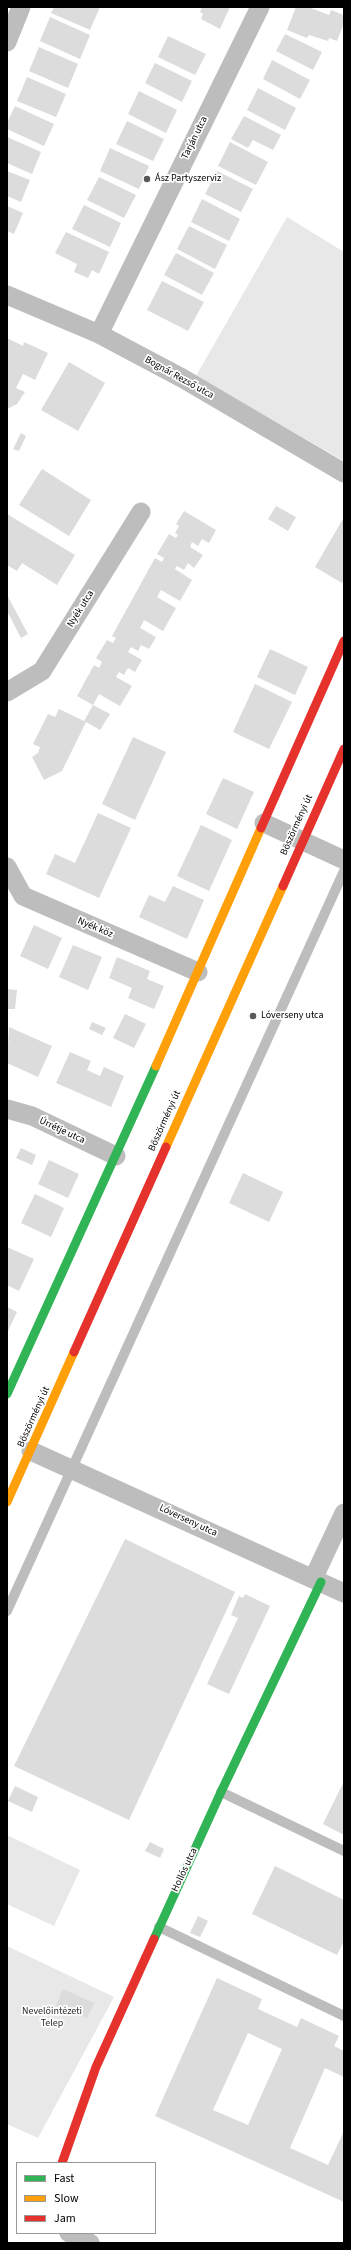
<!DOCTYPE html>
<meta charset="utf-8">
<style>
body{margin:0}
#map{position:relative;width:351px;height:2250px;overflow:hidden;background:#fff;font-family:"Source Sans 3",sans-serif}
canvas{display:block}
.frame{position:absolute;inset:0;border:8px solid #000;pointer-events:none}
.legend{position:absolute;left:16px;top:2162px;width:140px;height:72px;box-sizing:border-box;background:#fff;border:1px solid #999;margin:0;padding:5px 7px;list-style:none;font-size:12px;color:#000}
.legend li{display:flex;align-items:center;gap:8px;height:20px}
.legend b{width:20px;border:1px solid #999}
</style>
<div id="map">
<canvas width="351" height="2250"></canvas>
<div class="frame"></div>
<ul class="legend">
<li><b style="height:5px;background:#30b455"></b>Fast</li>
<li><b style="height:5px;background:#ff9f0a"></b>Slow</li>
<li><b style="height:5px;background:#e5322d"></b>Jam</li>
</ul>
</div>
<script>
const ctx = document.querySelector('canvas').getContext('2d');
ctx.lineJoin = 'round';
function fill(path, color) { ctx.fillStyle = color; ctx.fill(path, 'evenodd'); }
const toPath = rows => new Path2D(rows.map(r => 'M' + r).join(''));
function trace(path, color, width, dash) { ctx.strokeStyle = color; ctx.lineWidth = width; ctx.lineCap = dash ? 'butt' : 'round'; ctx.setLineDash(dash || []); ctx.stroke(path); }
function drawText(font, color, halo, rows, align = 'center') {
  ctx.font = font + ' "Source Sans 3",sans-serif'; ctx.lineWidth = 3.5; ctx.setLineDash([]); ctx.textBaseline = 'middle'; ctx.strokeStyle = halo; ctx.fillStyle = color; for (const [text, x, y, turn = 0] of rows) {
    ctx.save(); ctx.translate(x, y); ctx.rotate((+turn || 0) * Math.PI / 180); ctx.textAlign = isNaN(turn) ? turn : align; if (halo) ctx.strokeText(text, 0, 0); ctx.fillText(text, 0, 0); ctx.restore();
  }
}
const green = toPath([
 [287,217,344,252,344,461,196,376],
 [7,1835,80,1870,54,1926,7,1904],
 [7,1946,114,1997,38,2138,7,2124]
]);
const building = toPath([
 [54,7,100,7,90,30,51,13],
 [202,7,230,7,220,29,201,19,203,14,200,12],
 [296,7,308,7,329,15,331,10,344,15,344,23,337,41,329,38,328,41,309,35,307,38,287,30],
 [50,17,90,35,80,59,40,41],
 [285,34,322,52,313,70,276,51],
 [168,36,206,54,195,75,158,57],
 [39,47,78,64,68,88,29,71],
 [272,60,310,80,300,99,263,79],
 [155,63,192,81,182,102,145,83],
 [27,77,66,94,56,117,17,101],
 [258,88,296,108,285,130,247,110],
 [139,91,177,110,166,133,128,114],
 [15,106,54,124,44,146,7,129,7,123],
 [244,116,281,135,273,150,253,140,248,148,231,139],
 [127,121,164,139,153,161,116,144],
 [7,137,41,152,32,174,7,163],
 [230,142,268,162,256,185,218,166],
 [110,148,149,166,139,189,100,171],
 [7,171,30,180,21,202,7,196],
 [217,171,253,189,241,212,205,194],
 [99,177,136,195,124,218,87,200],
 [202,199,240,219,229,241,191,222],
 [84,205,121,223,110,247,72,229],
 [7,206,23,213,14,234,7,231],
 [189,226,227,245,215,269,177,249],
 [66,232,109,252,99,274,92,270,88,278,74,272,77,264,55,253],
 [176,253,214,273,202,295,164,275],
 [162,281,204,302,188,331,147,310],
 [7,338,23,346,24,342,48,353,35,380,23,374,16,388,25,392,17,404,7,409],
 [69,362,105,383,78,431,41,410],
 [21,433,26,436,19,451,13,449],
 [42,469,91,500,69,536,19,505],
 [276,506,296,517,288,531,268,519],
 [184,511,216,530,209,543,202,539,198,546,192,542,190,547,203,555,194,568,188,563,184,570,177,566,175,569,192,580,180,601,161,590,157,597,176,608,163,631,144,620,140,628,156,637,149,649,141,645,138,651,131,647,128,652,142,660,135,672,128,668,124,675,119,672,116,677,132,686,120,706,99,694,93,705,77,696,94,665,99,668,102,662,96,658,107,640,113,643,116,638,112,636,155,558,162,562,164,558,157,554,169,534,176,538,178,535,175,533,179,526,176,524],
 [7,514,75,555,57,585,22,563,17,571,7,565],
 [344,517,344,579,342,583,315,567],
 [7,595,28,634,21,638,7,611],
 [270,649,308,667,295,695,257,677],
 [255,684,292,702,269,749,233,732],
 [93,705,110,714,100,730,86,722,62,771,44,780,32,757,38,753,40,747,33,744,48,714,55,717,59,709,84,721],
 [133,737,166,752,135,820,102,804],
 [223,778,254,792,237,829,206,814],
 [98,813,131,828,99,898,46,874,55,854,75,863],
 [201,825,232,840,209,891,177,876],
 [173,886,204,900,187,939,139,917,149,895,165,902],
 [34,925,62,938,48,969,20,956],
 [73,945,102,957,88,990,59,977],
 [117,957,150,971,147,979,164,986,154,1009,128,998,132,988,109,978],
 [7,989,17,990,15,1009,7,1009],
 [125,1014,146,1024,134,1048,113,1038],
 [92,1022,106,1028,102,1035,89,1029],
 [9,1027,52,1046,38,1077,7,1063],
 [70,1052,91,1061,87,1070,100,1076,104,1067,124,1076,111,1107,56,1083],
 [21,1148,36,1155,32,1165,16,1158],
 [49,1160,79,1174,68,1198,38,1184],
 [243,1173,283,1192,269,1222,229,1203],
 [35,1194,64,1208,51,1237,21,1223],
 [7,1247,34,1259,19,1291,7,1285],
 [7,1307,17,1312,7,1333],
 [125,1539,235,1592,129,1820,14,1766],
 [245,1594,270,1606,229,1694,207,1684,238,1618,231,1615,239,1596,243,1598],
 [344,1781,344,1835,323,1824],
 [15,1786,38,1797,32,1812,8,1801],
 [150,1842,164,1849,160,1858,145,1851],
 [275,1866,344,1900,344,1941,337,1955,252,1914],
 [198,1916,208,1921,200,1937,190,1933],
 [217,1978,262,1999,258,2009,297,2027,301,2018,339,2036,334,2046,344,2051,344,2077,325,2068,290,2148,328,2165,344,2131,344,2202,155,2116],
 [248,2033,282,2049,248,2125,213,2110],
 [63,1989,94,2003,87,2018,56,2005]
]);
const lane = toPath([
 [7,1611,344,871],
 [221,1792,344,1851],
 [159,1927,344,2016]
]);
const street = toPath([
 [7,42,21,7],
 [7,295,99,334,182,378,344,473],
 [99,334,260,7],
 [7,692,42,671,141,512],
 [264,823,344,860],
 [7,867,23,896,198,972],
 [7,1109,32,1116,116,1156],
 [31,1451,344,1593],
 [313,1579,344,1513],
 [69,2233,90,2243]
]);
const fast = toPath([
 [7,1394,156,1066],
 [154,1939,221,1792,321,1582]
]);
const slow = toPath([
 [156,1066,261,828],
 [166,1147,283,886],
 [7,1502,74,1352]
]);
const jam = toPath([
 [261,828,344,641],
 [283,886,344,749],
 [74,1352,166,1147],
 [62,2163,96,2067,154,1939]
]);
const markers = [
 [147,179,4,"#595959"],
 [253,1016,4,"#595959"]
];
const streetNames = [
 ["Tarján utca",195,138,-64],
 ["Bognár Rezső utca",179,378,29],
 ["Nyék utca",81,609,-58],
 ["Böszörményi út",297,825,-66],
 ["Nyék köz",95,928,23],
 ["Böszörményi út",165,1121,-66],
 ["Úrrétje utca",62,1131,25],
 ["Böszörményi út",34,1417,-66],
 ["Lóverseny utca",188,1521,25],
 ["Hollós utca",185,1870,-65]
];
const poiNames = [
 ["Ász Partyszerviz",155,179],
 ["Lóverseny utca",261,1016]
];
const parkNames = [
 ["Nevelőintézeti",52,2012],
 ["Telep",52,2024]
];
fill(green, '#e8e8e8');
fill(building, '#dcdcdc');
trace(lane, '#bdbdbd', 10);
trace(street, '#bdbdbd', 19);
trace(fast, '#30b455', 9);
trace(slow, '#ff9f0a', 9);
trace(jam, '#e5322d', 9);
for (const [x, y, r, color] of markers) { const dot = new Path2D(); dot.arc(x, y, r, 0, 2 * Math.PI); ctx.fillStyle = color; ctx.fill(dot); trace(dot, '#fff', 1.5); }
drawText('10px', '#000', '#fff', streetNames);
drawText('10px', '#000', '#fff', poiNames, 'left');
drawText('10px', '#2d2d2d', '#fff', parkNames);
</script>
